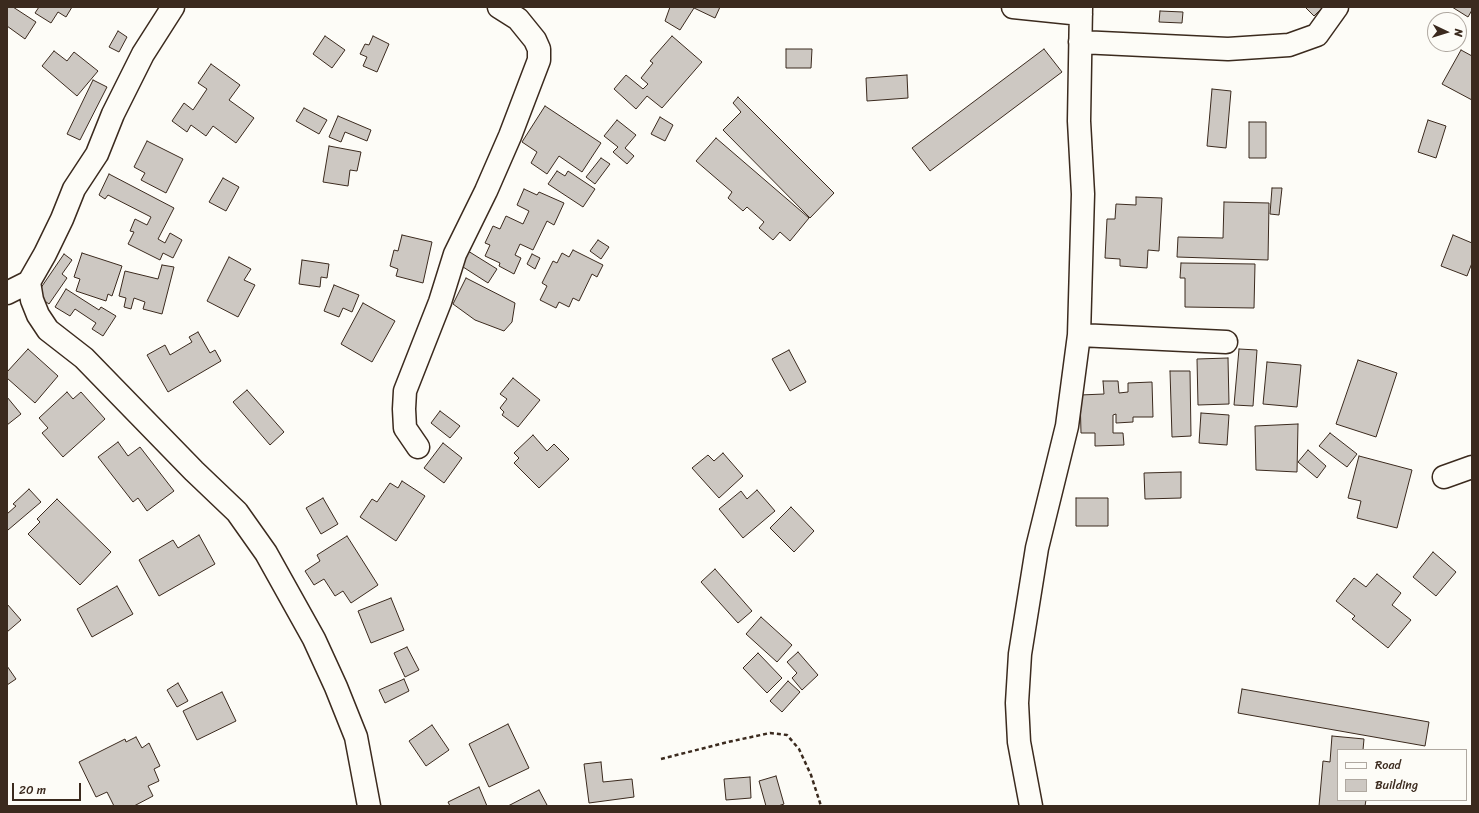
<!DOCTYPE html>
<style>
body{margin:0}
#map{position:relative;width:1479px;height:813px;overflow:hidden;background:#fdfcf7;font-family:Sriracha,sans-serif}
canvas{display:block}
.frame{position:absolute;inset:0;border:8px solid #3b2a1e;pointer-events:none}
.legend{position:absolute;left:1337px;top:749px;width:130px;height:52px;box-sizing:border-box;background:#fdfcf7;border:1px solid #afa8a0;margin:0;padding:5px 7px;list-style:none;font-size:12px;color:#3b2a1e}
.legend li{display:flex;align-items:center;gap:8px;height:20px}
.legend b{width:20px;border:1px solid #afa8a0}
.north{position:absolute;left:1427px;top:12px;width:40px;height:40px;box-sizing:border-box;background:#fdfcf7;border:1px solid #afa8a0;border-radius:50%;rotate:94deg;font-size:11px;font-weight:700;line-height:16px;text-align:center;color:#3b2a1e}
.north::after{content:'';display:block;margin:auto;width:14px;height:18px;background:#3b2a1e;clip-path:polygon(50% 0,100% 100%,50% 72%,0 100%)}
.scale{position:absolute;left:12px;top:783px;width:69px;height:18px;box-sizing:border-box;border:2px solid #3b2a1e;border-top:0;padding-left:5px;font-size:12px;line-height:14px;white-space:nowrap;color:#3b2a1e;-webkit-text-stroke:3px #fdfcf7;paint-order:stroke}
</style>
<div id="map">
<canvas width="1479" height="813"></canvas>
<div class="frame"></div>
<ul class="legend">
<li><b style="height:5px;background:#fdfcf7"></b>Road</li>
<li><b style="height:11px;background:#cdc8c2"></b>Building</li>
</ul>
<div class="north">N</div>
<div class="scale">20 m</div>
</div>
<script>
const ctx = document.querySelector('canvas').getContext('2d');
ctx.lineJoin = 'round';
function fill(path, color) { ctx.fillStyle = color; ctx.fill(path, 'evenodd'); }
const toPath = rows => new Path2D(rows.map(r => 'M' + r).join(''));
function trace(path, color, width, dash) { ctx.strokeStyle = color; ctx.lineWidth = width; ctx.lineCap = dash ? 'butt' : 'round'; ctx.setLineDash(dash || []); ctx.stroke(path); }
const building = toPath([
 [7,7,13,7,36,22,25,39,7,26,7,7],
 [39,7,72,7,66,17,58,12,51,23,35,13,39,7],
 [670,7,720,7,715,18,694,8,680,30,665,21,670,7],
 [1305,7,1323,7,1314,16,1305,7],
 [1452,7,1472,7,1472,10,1468,17,1452,7],
 [1160,11,1183,12,1182,23,1159,22,1160,11],
 [118,31,127,37,119,52,109,47,118,31],
 [325,36,345,50,332,68,313,54,325,36],
 [373,36,389,44,377,72,363,66,367,57,360,54,365,44,369,45,373,36],
 [672,36,702,62,662,108,647,96,636,109,614,89,626,75,643,89,648,84,641,78,653,63,650,61,672,36],
 [786,49,812,49,811,68,786,68,786,49],
 [1044,49,1062,72,930,171,912,148,1044,49],
 [1461,50,1472,56,1472,100,1442,84,1461,50],
 [54,51,67,61,74,52,98,71,77,96,42,66,54,51],
 [211,64,240,85,229,100,254,118,236,143,213,126,206,136,191,125,187,132,172,121,184,103,193,110,207,89,198,83,211,64],
 [907,75,908,98,867,101,866,78,907,75],
 [93,80,107,87,80,140,67,134,93,80],
 [1212,89,1231,91,1226,148,1207,146,1212,89],
 [738,97,834,193,810,218,723,130,741,112,733,103,738,97],
 [545,106,601,143,582,172,559,156,547,174,531,163,537,152,522,142,545,106],
 [304,108,327,120,319,134,296,121,304,108],
 [338,116,371,130,367,141,345,132,341,142,329,137,338,116],
 [660,117,673,125,665,141,651,134,660,117],
 [617,120,636,135,625,148,634,156,627,164,613,152,618,147,604,136,617,120],
 [1428,120,1446,126,1436,158,1418,152,1428,120],
 [1249,122,1266,122,1266,158,1249,158,1249,122],
 [716,138,809,218,790,241,780,232,773,240,759,228,764,222,747,207,743,211,728,198,732,192,696,161,716,138],
 [147,141,183,159,166,193,141,180,145,173,134,167,147,141],
 [329,146,361,152,357,171,350,170,348,186,323,182,329,146],
 [601,158,610,164,595,184,586,177,601,158],
 [557,171,565,176,568,171,595,189,583,207,548,184,557,171],
 [109,174,174,208,158,239,165,243,170,233,182,240,173,258,163,253,160,260,128,244,134,232,130,231,135,219,147,225,151,217,108,195,105,199,99,195,109,174],
 [223,178,239,187,226,211,209,202,223,178],
 [1272,188,1282,188,1279,215,1270,214,1272,188],
 [524,189,537,195,539,192,564,203,554,225,547,221,533,250,520,244,515,255,521,258,514,274,499,266,500,263,485,256,490,245,485,243,493,226,500,229,506,216,523,224,529,211,517,205,524,189],
 [1136,197,1162,198,1159,251,1148,250,1147,268,1120,266,1120,259,1105,258,1107,219,1115,219,1116,204,1136,205,1136,197],
 [1224,202,1269,203,1268,260,1177,257,1178,237,1223,238,1224,202],
 [402,235,432,242,423,283,396,276,398,269,390,266,394,250,398,251,402,235],
 [1453,235,1472,243,1472,263,1467,276,1441,266,1453,235],
 [598,240,609,247,601,259,590,251,598,240],
 [573,250,603,265,597,277,592,274,579,301,573,298,569,307,559,302,556,308,540,300,547,286,542,283,553,261,557,263,562,253,569,257,573,250],
 [468,251,497,269,488,283,460,265,468,251],
 [82,253,122,266,112,296,108,294,106,301,76,291,80,279,74,277,82,253],
 [64,254,72,260,62,274,67,278,49,304,36,295,64,254],
 [532,254,540,258,535,269,527,264,532,254],
 [229,257,251,269,244,280,255,285,238,317,207,301,229,257],
 [302,260,329,264,327,278,321,277,320,287,299,284,302,260],
 [1181,263,1255,264,1254,308,1185,307,1185,278,1180,278,1181,263],
 [162,265,174,267,162,314,143,309,145,302,134,298,131,309,124,307,126,298,119,296,125,271,158,279,162,265],
 [466,278,515,303,512,322,504,331,475,320,453,304,466,278],
 [334,285,359,295,352,312,343,308,339,317,324,311,334,285],
 [66,289,99,310,101,307,116,316,103,336,92,329,96,323,75,309,70,316,55,307,66,289],
 [363,303,395,321,372,362,341,344,363,303],
 [198,332,210,353,215,350,221,361,168,392,147,355,165,345,170,355,192,342,189,337,198,332],
 [28,349,58,376,35,403,7,378,7,372,28,349],
 [1239,349,1257,350,1253,406,1234,405,1239,349],
 [789,350,806,382,790,391,772,359,789,350],
 [1228,358,1229,404,1198,405,1197,359,1228,358],
 [1358,360,1397,373,1376,437,1336,424,1358,360],
 [1267,362,1301,365,1297,407,1263,404,1267,362],
 [1170,371,1190,371,1191,436,1172,437,1170,371],
 [513,378,540,400,518,427,502,415,504,412,500,408,507,399,500,394,513,378],
 [1103,381,1118,381,1119,393,1128,392,1128,383,1152,382,1153,417,1133,417,1133,422,1116,423,1116,414,1113,415,1113,433,1123,433,1124,445,1095,446,1095,433,1081,433,1080,395,1104,394,1103,381],
 [247,390,284,432,270,445,233,402,247,390],
 [67,392,73,399,81,392,105,419,63,457,42,433,48,428,39,418,67,392],
 [7,397,21,414,7,425,7,397],
 [440,411,460,426,450,438,431,423,440,411],
 [1201,413,1229,415,1227,445,1199,443,1201,413],
 [1298,424,1297,472,1256,470,1255,426,1298,424],
 [1330,433,1357,454,1347,467,1319,446,1330,433],
 [533,435,547,451,554,444,569,459,539,488,514,463,519,458,514,453,533,435],
 [118,442,128,456,140,447,174,491,147,511,138,498,133,502,98,457,118,442],
 [443,443,462,458,444,483,424,468,443,443],
 [1308,450,1326,466,1317,478,1298,462,1308,450],
 [723,453,743,476,719,498,692,468,708,455,714,461,723,453],
 [1359,456,1412,470,1397,528,1357,518,1361,501,1348,498,1359,456],
 [1181,472,1181,498,1145,499,1144,473,1181,472],
 [402,481,425,496,396,541,360,517,372,499,377,502,390,483,398,488,402,481],
 [29,489,41,502,8,530,7,529,7,514,16,506,13,504,29,489],
 [757,490,775,511,743,538,719,509,741,491,747,499,757,490],
 [323,498,338,524,321,534,306,508,323,498],
 [1076,498,1108,498,1108,526,1076,526,1076,498],
 [57,499,111,552,80,585,28,534,40,522,37,519,57,499],
 [791,507,814,531,794,552,770,528,791,507],
 [199,535,215,564,159,596,139,560,173,540,178,548,199,535],
 [347,536,378,585,351,603,343,591,335,596,324,579,314,585,305,571,320,561,317,555,347,536],
 [1433,552,1456,572,1436,596,1413,577,1433,552],
 [715,569,752,611,738,623,701,582,715,569],
 [1377,574,1401,593,1392,605,1411,620,1388,648,1352,619,1355,616,1336,601,1354,578,1366,587,1377,574],
 [117,586,133,614,92,637,77,609,117,586],
 [391,598,404,630,371,643,358,611,391,598],
 [7,604,21,620,7,632,7,604],
 [761,617,792,645,777,662,746,634,761,617],
 [407,647,419,670,405,677,394,653,407,647],
 [798,652,818,675,802,690,792,678,797,673,787,662,798,652],
 [758,653,782,678,767,693,743,668,758,653],
 [7,666,16,679,7,685,7,666],
 [404,679,409,691,385,703,379,690,404,679],
 [788,681,800,692,782,712,770,701,788,681],
 [178,683,188,701,177,707,167,690,178,683],
 [1242,689,1429,722,1425,746,1238,713,1242,689],
 [222,692,236,721,197,740,183,711,222,692],
 [508,724,529,768,489,787,469,744,508,724],
 [432,725,449,750,426,766,409,741,432,725],
 [1332,736,1364,739,1363,750,1338,750,1338,800,1366,800,1365,806,1319,806,1323,761,1330,762,1332,736],
 [136,737,142,748,149,743,160,766,154,769,159,781,148,786,153,796,134,806,114,806,107,792,96,797,79,762,125,739,126,742,136,737],
 [601,762,603,782,632,779,634,797,589,803,584,764,601,762],
 [776,776,784,804,778,806,766,806,759,781,776,776],
 [750,777,751,798,726,800,724,779,750,777],
 [479,787,487,806,450,806,448,802,479,787],
 [539,790,547,805,544,806,508,806,539,790]
]);
const path = toPath([
 [661,759,728,742,770,733,787,735,799,749,811,775,821,806]
]);
const minor = toPath([
 [1013,7,1081,14],
 [1080,42,1228,49,1289,45,1317,35,1337,7],
 [29,282,32,300,38,315,48,330,84,358,194,471,237,512,266,553,314,639,336,687,356,737,369,806],
 [7,293,29,282,45,254,62,219,74,189,97,154,113,114,143,54,173,7],
 [1079,335,1226,342],
 [418,447,405,428,404,409,405,391,440,302,455,254,486,191,510,136,539,60,539,49,535,40,518,19,499,7],
 [1444,477,1472,467],
 [1031,806,1019,742,1017,703,1020,654,1037,548,1067,426,1079,335,1083,194,1079,121,1081,7]
]);
fill(building, '#cdc8c2');
trace(building, '#3b2a1e', 1);
trace(minor, '#3b2a1e', 25);
trace(path, '#3b2a1e', 2.5, [4, 3]);
trace(minor, '#fdfcf7', 22);
</script>
